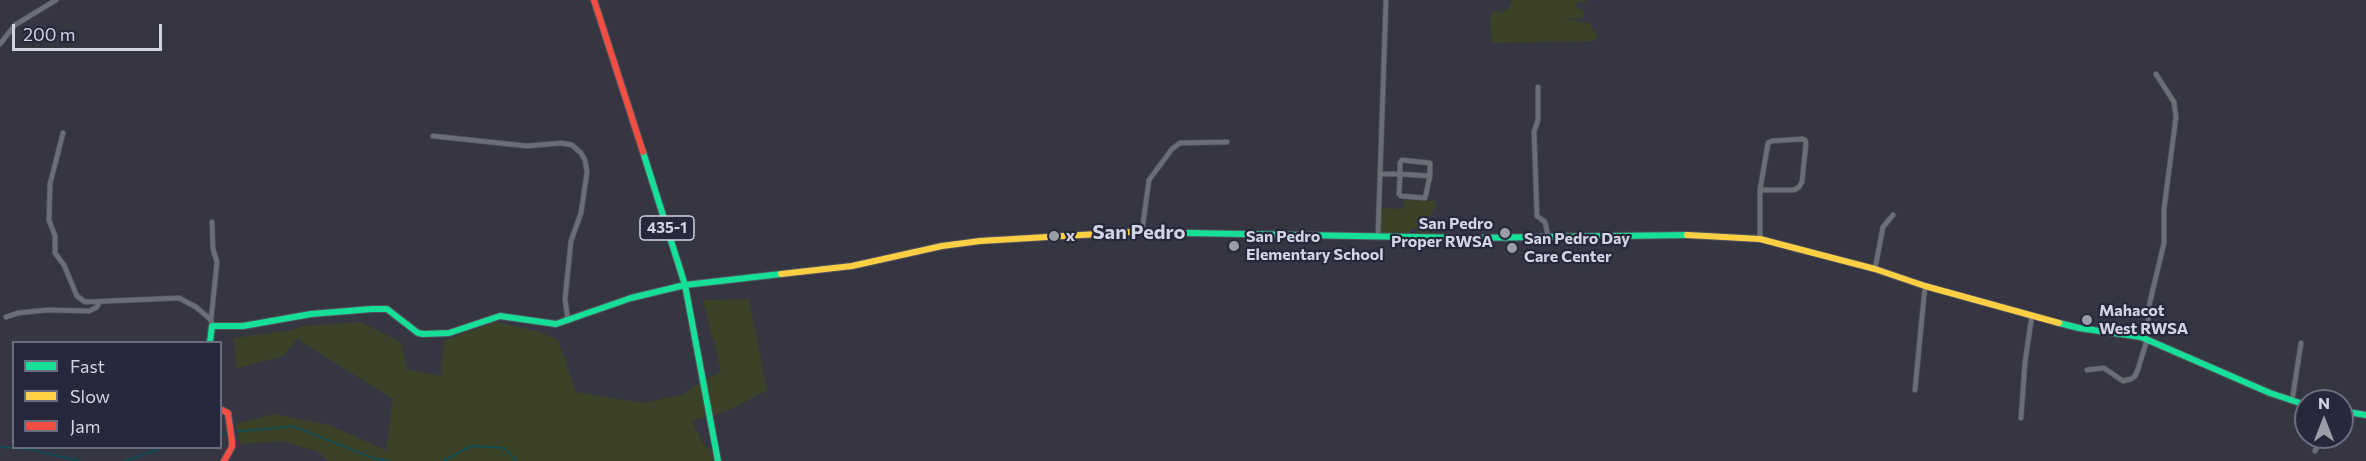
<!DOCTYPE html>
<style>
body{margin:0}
#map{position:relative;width:2366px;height:461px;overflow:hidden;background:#353642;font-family:Commissioner,sans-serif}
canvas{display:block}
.legend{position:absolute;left:12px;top:341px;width:210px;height:108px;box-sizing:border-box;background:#26283c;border:2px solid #6b6d7e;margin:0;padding:8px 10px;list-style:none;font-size:18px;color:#d2d4e1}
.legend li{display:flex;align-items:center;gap:12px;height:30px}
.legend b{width:30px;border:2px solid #6b6d7e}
.north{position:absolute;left:2294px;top:389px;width:60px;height:60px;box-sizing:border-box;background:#26283c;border:2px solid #6b6d7e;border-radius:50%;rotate:0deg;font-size:16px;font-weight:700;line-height:24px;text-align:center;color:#d2d4e1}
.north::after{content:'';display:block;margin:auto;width:21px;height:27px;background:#9b9da9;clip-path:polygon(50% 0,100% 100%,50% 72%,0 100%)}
.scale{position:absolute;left:12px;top:24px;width:150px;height:27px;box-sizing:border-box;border:3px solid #d2d4e1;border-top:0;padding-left:8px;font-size:18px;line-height:21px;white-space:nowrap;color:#d2d4e1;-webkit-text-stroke:4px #26283c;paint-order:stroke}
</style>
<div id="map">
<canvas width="2366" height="461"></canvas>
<ul class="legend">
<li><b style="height:8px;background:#16e098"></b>Fast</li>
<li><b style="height:8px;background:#ffcf43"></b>Slow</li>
<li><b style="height:8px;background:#f24e42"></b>Jam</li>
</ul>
<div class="north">N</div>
<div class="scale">200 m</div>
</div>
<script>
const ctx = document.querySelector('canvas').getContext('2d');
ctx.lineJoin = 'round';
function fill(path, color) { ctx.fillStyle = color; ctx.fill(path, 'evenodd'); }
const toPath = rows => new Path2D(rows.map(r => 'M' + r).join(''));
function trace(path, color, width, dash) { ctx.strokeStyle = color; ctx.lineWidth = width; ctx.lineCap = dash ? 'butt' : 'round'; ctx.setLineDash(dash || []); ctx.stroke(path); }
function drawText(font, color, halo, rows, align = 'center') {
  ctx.font = font + ' Commissioner,sans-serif'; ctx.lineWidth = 4.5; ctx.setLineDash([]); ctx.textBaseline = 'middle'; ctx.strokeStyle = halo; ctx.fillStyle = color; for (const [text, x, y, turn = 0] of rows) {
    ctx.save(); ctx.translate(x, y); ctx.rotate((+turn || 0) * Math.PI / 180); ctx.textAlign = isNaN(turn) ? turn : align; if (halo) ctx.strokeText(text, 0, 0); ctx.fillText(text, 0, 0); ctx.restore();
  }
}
const green = toPath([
 [1513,0,1586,0,1584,3,1578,2,1576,7,1584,11,1583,19,1563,18,1591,24,1592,29,1598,36,1594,41,1492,43,1490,16,1495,9,1498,13,1507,10],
 [1404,200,1435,201,1436,206,1429,219,1437,222,1435,236,1417,235,1417,229,1410,229,1410,235,1379,234,1380,208,1403,209],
 [749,299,767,390,727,411,692,421,703,444,723,461,329,461,317,451,283,441,240,444,236,424,275,414,329,425,386,450,393,399,297,339,284,356,237,368,234,338,287,331,304,326,361,322,401,342,407,369,441,376,444,340,496,322,536,331,558,340,576,392,643,403,681,395,721,371,703,300]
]);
const stream = toPath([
 [234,432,293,426,373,458,388,461],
 [220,435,229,433],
 [0,447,33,450,80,461],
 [125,461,162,448],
 [444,461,471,446,504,448,517,461]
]);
const street = toPath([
 [0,44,15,25,56,0],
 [1538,87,1538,120,1534,132,1537,216,1545,222,1548,236],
 [63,133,50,184,49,220,55,236,55,253,64,265,77,296,85,302,179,298,196,307,211,320,212,326],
 [433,136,527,146,561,143,572,145,581,153,585,160,587,172,581,213,571,241,565,299,568,321],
 [1802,139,1805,140,1806,143,1802,182,1799,187,1794,190,1760,190,1768,143,1772,141,1802,139],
 [1380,174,1400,174,1430,176,1425,198,1401,196,1399,194,1400,174,1400,163,1402,160,1430,163,1430,176],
 [1142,231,1149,180,1172,149,1180,143,1227,142],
 [1378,236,1386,0],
 [1760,239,1760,190],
 [1875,269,1883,227,1893,215],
 [6,317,18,313,47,310,89,311,97,307,99,302],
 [211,320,217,262,213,249,212,222],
 [2087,370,2104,368,2123,381,2131,379,2135,376,2138,369,2147,340,2149,306,2164,243,2164,209,2176,117,2174,102,2156,74],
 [1915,390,1925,286],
 [2292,401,2301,343],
 [2021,418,2025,362,2032,315],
 [2315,451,2322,437]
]);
const fast = toPath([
 [643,152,685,285,718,461],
 [1131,232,1469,238,1687,235],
 [2059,323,2079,328,2141,337,2270,393,2306,405],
 [210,342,212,326,243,326,311,314,372,309,387,309,418,333,424,334,449,333,500,316,556,324,631,298,685,285,781,274],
 [2342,411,2366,415]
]);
const slow = toPath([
 [1687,235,1760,239,1875,269,1925,286,2059,323],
 [781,274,852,266,942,246,980,241,1131,232]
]);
const jam = toPath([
 [594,0,643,152],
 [220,409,228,413,232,441,232,447,224,461]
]);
const markers = [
 [1505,233,6,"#9b9da9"],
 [1054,236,6,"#9b9da9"],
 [1234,246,6,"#9b9da9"],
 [1512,248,6,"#9b9da9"],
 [2087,320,6,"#9b9da9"]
];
const shields = [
 [667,228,54]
];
const shieldNames = [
 ["435-1",667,228]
];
const poiNames = [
 ["San Pedro",1493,224,"right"],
 ["Proper RWSA",1493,242,"right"],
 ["x",1066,236],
 ["San Pedro",1246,237],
 ["Elementary School",1246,255],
 ["San Pedro Day",1524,239],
 ["Care Center",1524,257],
 ["Mahacot",2099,311],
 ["West RWSA",2099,329]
];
const quarterNames = [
 ["San Pedro",1139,232]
];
fill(green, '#3b4227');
trace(stream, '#084f5b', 1.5);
trace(street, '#51525d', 6);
trace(fast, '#51525d', 8);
trace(slow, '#51525d', 8);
trace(jam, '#51525d', 8);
trace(street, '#6c6e77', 4.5);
trace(fast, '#16e098', 6);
trace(slow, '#ffcf43', 6);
trace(jam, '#f24e42', 6);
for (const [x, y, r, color] of markers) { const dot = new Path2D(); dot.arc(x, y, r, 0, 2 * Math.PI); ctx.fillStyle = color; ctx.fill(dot); trace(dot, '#26283c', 2); }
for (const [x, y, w] of shields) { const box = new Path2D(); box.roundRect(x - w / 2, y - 12, w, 24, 4.5); ctx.fillStyle = '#26283c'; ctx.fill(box); trace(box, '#d2d4e1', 1.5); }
drawText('bold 15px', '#d2d4e1', null, shieldNames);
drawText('bold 16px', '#d2d4e1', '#26283c', poiNames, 'left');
drawText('bold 20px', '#d2d4e1', '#26283c', quarterNames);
</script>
